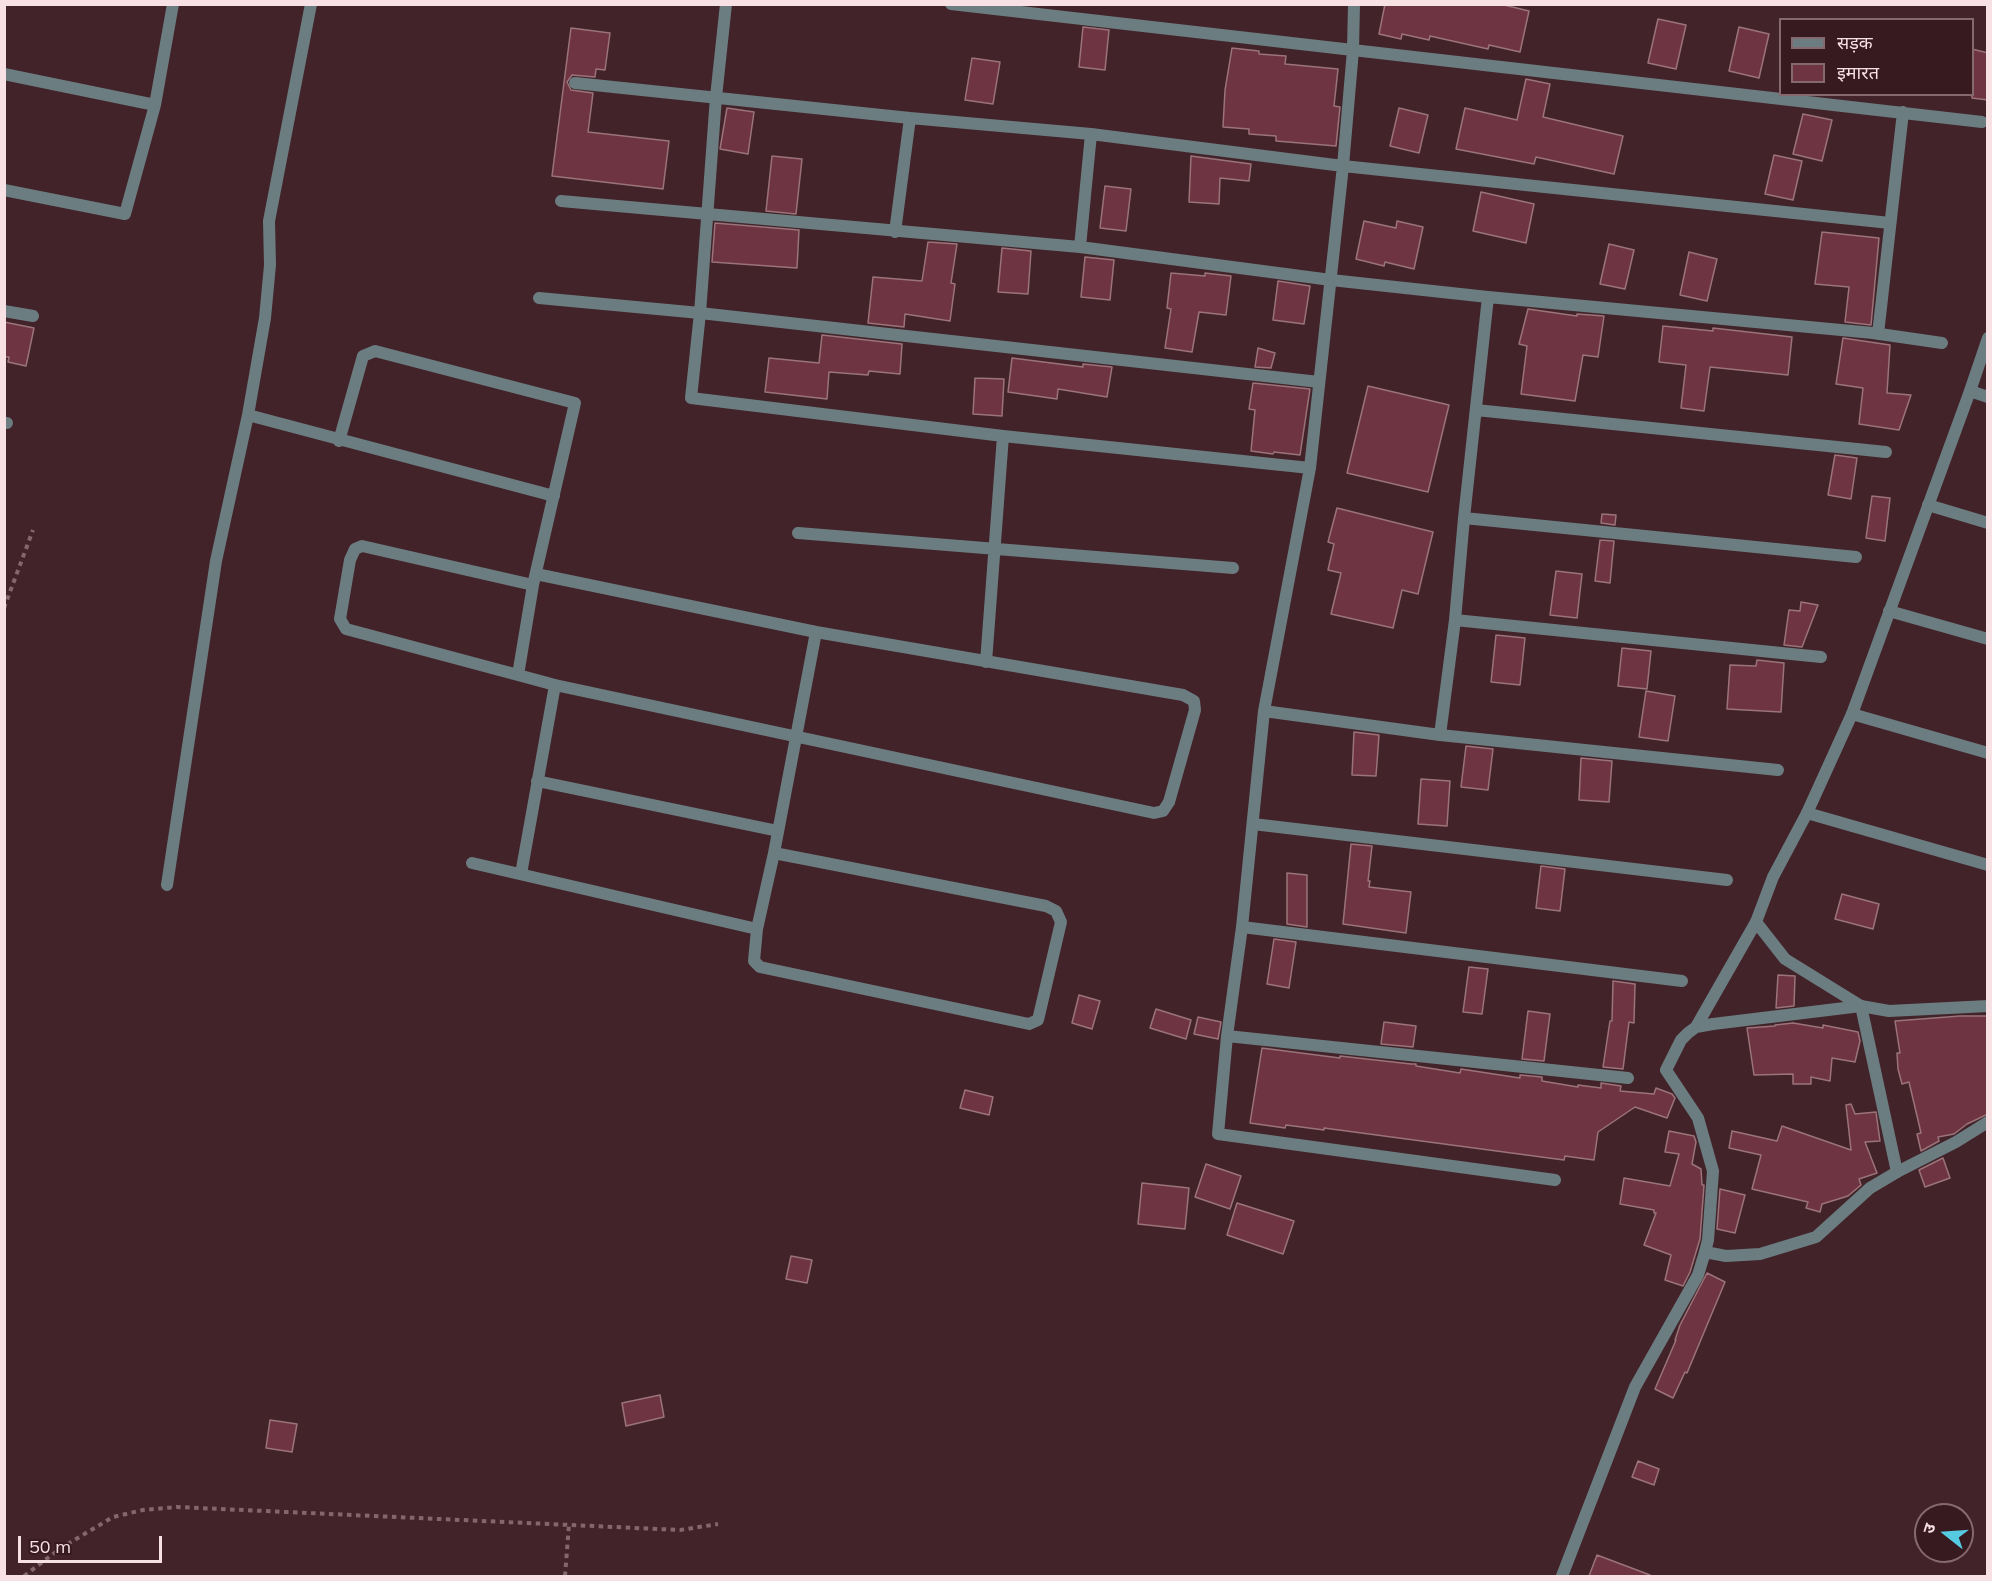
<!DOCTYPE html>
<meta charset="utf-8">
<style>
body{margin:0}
#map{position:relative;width:1992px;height:1581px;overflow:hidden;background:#422329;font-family:Mulish,"Noto Sans Devanagari",sans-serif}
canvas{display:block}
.frame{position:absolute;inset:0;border:6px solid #f7e1e5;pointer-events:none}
.legend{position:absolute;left:1779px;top:18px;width:195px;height:78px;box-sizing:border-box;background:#371920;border:2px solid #84696f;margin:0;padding:8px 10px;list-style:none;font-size:18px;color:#f7e1e5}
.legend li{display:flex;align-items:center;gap:12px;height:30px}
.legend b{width:30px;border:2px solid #84696f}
.north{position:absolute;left:1914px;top:1503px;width:60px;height:60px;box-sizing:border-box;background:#371920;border:2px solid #84696f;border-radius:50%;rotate:287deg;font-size:16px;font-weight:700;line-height:24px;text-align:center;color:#f7e1e5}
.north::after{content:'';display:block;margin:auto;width:21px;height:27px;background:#55cae0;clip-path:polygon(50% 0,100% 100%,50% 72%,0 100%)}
.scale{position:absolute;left:18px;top:1536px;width:144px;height:27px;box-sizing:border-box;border:3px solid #f7e1e5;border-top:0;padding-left:8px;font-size:18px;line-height:21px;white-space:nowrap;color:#f7e1e5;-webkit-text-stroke:4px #371920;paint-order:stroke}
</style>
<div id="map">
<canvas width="1992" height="1581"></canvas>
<div class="frame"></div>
<ul class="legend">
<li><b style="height:8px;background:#6b7d80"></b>सड़क</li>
<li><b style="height:16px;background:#6f3441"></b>इमारत</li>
</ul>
<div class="north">उ</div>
<div class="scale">50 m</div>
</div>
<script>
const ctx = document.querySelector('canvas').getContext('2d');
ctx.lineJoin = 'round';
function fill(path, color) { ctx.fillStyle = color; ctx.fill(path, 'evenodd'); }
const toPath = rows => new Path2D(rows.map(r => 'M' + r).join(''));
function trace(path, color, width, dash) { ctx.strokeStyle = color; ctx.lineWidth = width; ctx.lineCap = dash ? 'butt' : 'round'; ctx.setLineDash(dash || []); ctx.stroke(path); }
const building = toPath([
 [1385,4,1500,4,1529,11,1520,52,1489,45,1488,49,1430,36,1429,40,1402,34,1401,39,1379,34,1385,4],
 [1658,19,1686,25,1676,69,1648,63,1658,19],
 [1083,27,1109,30,1105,70,1079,67,1083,27],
 [1739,27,1769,34,1759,78,1729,71,1739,27],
 [571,28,610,33,605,70,596,69,595,77,572,75,567,82,571,90,593,93,588,132,669,141,663,189,552,176,571,28],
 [1232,48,1259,51,1259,54,1286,56,1285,64,1338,69,1334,106,1340,107,1336,146,1276,141,1276,136,1249,134,1249,129,1223,127,1225,90,1232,48],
 [1972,49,1988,53,1988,100,1972,98,1972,49],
 [972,58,1000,62,993,104,965,100,972,58],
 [1526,79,1550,84,1543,117,1623,136,1614,174,1536,157,1534,164,1456,149,1465,108,1517,120,1526,79],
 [727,108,754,112,748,154,720,149,727,108],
 [1399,108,1428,115,1419,153,1390,146,1399,108],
 [1803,114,1832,120,1822,161,1793,154,1803,114],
 [1774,155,1802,161,1793,200,1765,194,1774,155],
 [772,156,802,159,796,214,766,211,772,156],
 [1191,156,1251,164,1249,181,1220,178,1219,204,1189,202,1191,156],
 [1105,186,1131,189,1126,231,1100,228,1105,186],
 [1481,192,1534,204,1526,243,1473,231,1481,192],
 [1364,221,1396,228,1397,221,1423,227,1414,269,1385,262,1384,266,1356,259,1364,221],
 [715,223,799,230,797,268,712,262,715,223],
 [1822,232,1879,238,1871,325,1845,322,1849,287,1815,284,1822,232],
 [928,242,957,244,951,283,955,284,950,321,905,314,904,327,868,323,873,277,922,281,928,242],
 [1609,244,1634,250,1625,289,1600,284,1609,244],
 [1002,248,1031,251,1028,294,998,292,1002,248],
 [1689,252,1717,259,1707,301,1680,295,1689,252],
 [1085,257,1114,260,1110,300,1081,297,1085,257],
 [1171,273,1205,276,1205,273,1231,276,1226,315,1199,312,1192,352,1165,348,1171,309,1167,308,1171,273],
 [1278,281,1310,286,1304,324,1273,320,1278,281],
 [1528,309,1577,316,1577,314,1604,316,1598,357,1583,355,1575,401,1521,394,1527,346,1519,344,1528,309],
 [4,322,34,328,26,366,8,362,9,357,4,357,4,322],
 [1663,326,1713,331,1713,328,1792,337,1788,375,1710,367,1704,411,1681,408,1686,365,1659,362,1663,326],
 [822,335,902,344,900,374,869,371,868,375,829,372,827,399,765,392,769,358,819,363,822,335],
 [1843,338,1890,345,1887,393,1911,395,1899,430,1859,424,1863,388,1836,384,1843,338],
 [1258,348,1275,353,1271,368,1255,367,1258,348],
 [1012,358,1083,367,1083,364,1112,367,1107,397,1058,389,1057,399,1008,392,1012,358],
 [975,378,1004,379,1002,416,973,414,975,378],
 [1253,383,1310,389,1300,455,1274,452,1273,454,1251,451,1255,410,1249,409,1253,383],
 [1368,386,1449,405,1428,492,1347,473,1368,386],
 [1835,455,1857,458,1851,499,1828,495,1835,455],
 [1872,496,1890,498,1885,541,1866,538,1872,496],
 [1337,508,1433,532,1418,594,1402,590,1393,628,1331,614,1341,573,1328,570,1334,544,1328,542,1337,508],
 [1602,514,1616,515,1615,525,1601,523,1602,514],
 [1600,540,1614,541,1610,583,1595,581,1600,540],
 [1556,571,1582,574,1577,618,1550,615,1556,571],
 [1801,602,1818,605,1802,647,1784,645,1789,610,1800,611,1801,602],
 [1496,635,1525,638,1520,685,1491,682,1496,635],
 [1622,648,1651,651,1647,689,1618,686,1622,648],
 [1757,660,1784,663,1781,712,1727,709,1730,665,1756,666,1757,660],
 [1646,691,1675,696,1668,741,1639,737,1646,691],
 [1354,732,1379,735,1376,776,1352,775,1354,732],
 [1466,746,1493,749,1488,790,1461,787,1466,746],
 [1581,758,1612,761,1609,802,1579,800,1581,758],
 [1421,779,1450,781,1447,826,1418,824,1421,779],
 [1351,844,1372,846,1368,881,1370,881,1369,887,1411,892,1406,933,1343,924,1351,844],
 [1541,866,1565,869,1560,911,1536,908,1541,866],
 [1287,873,1307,875,1307,927,1287,924,1287,873],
 [1842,894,1879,904,1873,929,1835,919,1842,894],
 [1274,939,1296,942,1289,988,1267,984,1274,939],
 [1469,967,1488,969,1482,1014,1463,1012,1469,967],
 [1778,975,1795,976,1794,1006,1776,1008,1778,975],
 [1613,981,1635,984,1634,1023,1629,1022,1623,1069,1603,1067,1610,1021,1612,1021,1613,981],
 [1079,995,1100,1001,1092,1029,1072,1023,1079,995],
 [1156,1009,1191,1020,1186,1039,1150,1028,1156,1009],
 [1528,1011,1550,1014,1544,1061,1522,1059,1528,1011],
 [1960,1016,1988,1016,1988,1114,1967,1124,1954,1134,1938,1137,1939,1141,1921,1151,1917,1134,1921,1133,1909,1082,1902,1084,1898,1069,1897,1053,1900,1053,1895,1021,1960,1016],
 [1198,1017,1221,1022,1218,1039,1194,1034,1198,1017],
 [1384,1022,1416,1026,1413,1047,1381,1044,1384,1022],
 [1793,1023,1823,1028,1823,1025,1858,1032,1860,1041,1855,1062,1832,1058,1830,1081,1811,1077,1811,1084,1793,1084,1793,1074,1754,1075,1747,1028,1775,1026,1775,1025,1793,1023],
 [1262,1048,1340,1058,1340,1056,1411,1064,1416,1064,1416,1066,1460,1073,1461,1069,1520,1078,1520,1075,1542,1077,1542,1081,1578,1087,1578,1085,1601,1088,1601,1083,1621,1086,1620,1091,1654,1094,1656,1088,1672,1094,1675,1098,1667,1118,1635,1107,1598,1132,1594,1160,1565,1156,1564,1160,1324,1128,1324,1130,1286,1125,1285,1128,1250,1123,1262,1048],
 [965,1090,993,1097,989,1115,960,1108,965,1090],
 [1851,1104,1855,1114,1876,1112,1880,1141,1865,1142,1877,1173,1859,1179,1861,1185,1848,1196,1822,1204,1820,1212,1806,1208,1808,1202,1752,1189,1761,1155,1729,1148,1732,1131,1777,1141,1782,1126,1851,1150,1846,1105,1851,1104],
 [1669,1131,1694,1136,1696,1142,1692,1164,1701,1169,1702,1185,1704,1185,1700,1239,1690,1272,1683,1286,1665,1280,1671,1255,1644,1245,1656,1213,1654,1213,1654,1210,1620,1204,1624,1178,1670,1186,1679,1154,1665,1152,1669,1131],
 [1943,1158,1950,1178,1925,1187,1919,1170,1943,1158],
 [1206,1164,1241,1176,1230,1209,1195,1197,1206,1164],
 [1142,1183,1189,1188,1185,1229,1138,1224,1142,1183],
 [1720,1189,1745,1195,1735,1233,1717,1229,1720,1189],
 [1237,1203,1294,1221,1283,1254,1227,1235,1237,1203],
 [791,1256,812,1260,807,1283,786,1279,791,1256],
 [1707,1273,1725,1282,1687,1373,1685,1372,1673,1398,1655,1389,1676,1340,1675,1340,1680,1325,1707,1273],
 [660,1395,664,1417,626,1426,622,1403,660,1395],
 [270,1420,297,1424,292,1452,266,1448,270,1420],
 [1638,1461,1659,1469,1654,1485,1632,1477,1638,1461],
 [1597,1555,1650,1575,1650,1576,1589,1576,1597,1555]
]);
const path = toPath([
 [4,608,33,530],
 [24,1576,61,1548,113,1517,143,1510,177,1507,680,1530,718,1524],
 [565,1576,569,1524]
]);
const minor = toPath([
 [726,4,716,97,700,313,691,398,1003,436,1310,468],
 [951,4,1982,122],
 [1354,4,1353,50,1343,166,1310,468,1264,711,1242,927,1227,1036,1218,1134,1555,1180],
 [4,74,155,105],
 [575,83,910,118,1091,134,1343,166,1890,223],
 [4,190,125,214,155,105,173,4],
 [561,201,1080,247,1331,280,1488,297,1873,333,1942,343],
 [895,232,910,118],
 [1080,247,1091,134],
 [539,298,700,313,1319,382],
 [4,311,33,316],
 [1878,334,1903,112],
 [1970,391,1988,397],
 [1476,410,1886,452],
 [248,415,554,496],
 [4,423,7,423],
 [339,441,363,356,375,351,575,403,533,585,518,675,555,685,1154,813,1163,811,1169,802,1195,710,1194,701,1183,695,816,632,536,574],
 [1928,505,1988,523],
 [1464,518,1856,557],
 [798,533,1233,568],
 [1889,611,1988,639],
 [1455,620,1821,657],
 [986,662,1003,436],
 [518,675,346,629,340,619,350,560,355,549,362,546,533,585],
 [1264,711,1440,735,1778,770],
 [1852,714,1988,753],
 [1440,735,1455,620,1464,518,1488,297],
 [537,781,778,831],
 [1807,813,1988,865],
 [1253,824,1727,880],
 [774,853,1046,906,1056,911,1061,922,1038,1020,1029,1024,760,967,754,961,757,929,774,853,816,632],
 [472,863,757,929],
 [521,874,555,685],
 [167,885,216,561,248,415,265,318,270,265,269,221,311,4],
 [1242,927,1682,981],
 [1696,1027,1756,922],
 [1227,1036,1628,1078],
 [1897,1172,1956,1142,1988,1122],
 [1705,1252,1708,1240,1713,1171,1698,1118,1666,1070,1681,1040,1688,1033,1696,1027,1713,1024,1861,1006,1889,1011,1988,1006]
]);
const tertiary = toPath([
 [1562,1576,1635,1387,1698,1275,1705,1252,1726,1256,1760,1254,1816,1237,1870,1188,1897,1172,1861,1006,1785,959,1756,922,1773,877,1807,813,1852,714,1970,391,1988,338]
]);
fill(building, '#6f3441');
trace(building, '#9a747a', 1.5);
trace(path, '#83676c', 4, [4.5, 4.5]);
trace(minor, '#6b7d80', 12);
trace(tertiary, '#6b7d80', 12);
</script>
